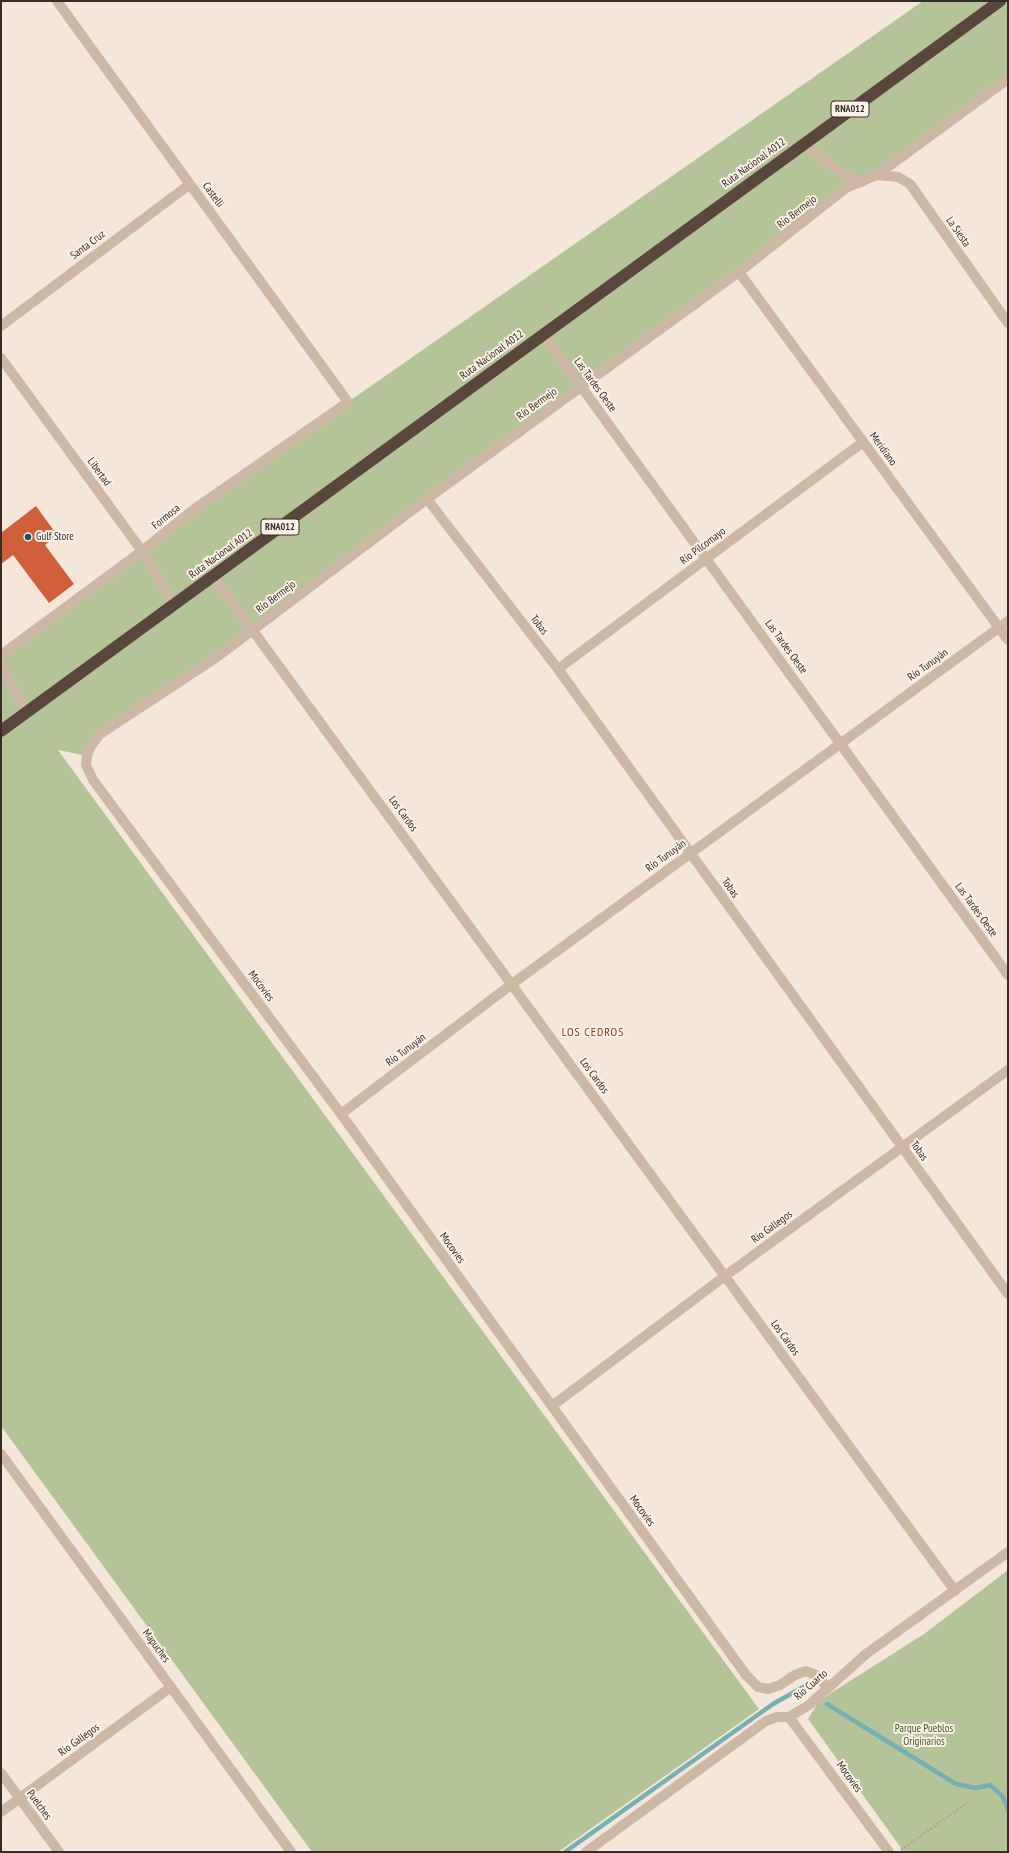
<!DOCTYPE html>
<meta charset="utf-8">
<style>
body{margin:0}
#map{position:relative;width:1009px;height:1853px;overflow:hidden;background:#f4e7da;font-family:"PT Sans Narrow",sans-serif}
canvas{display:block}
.frame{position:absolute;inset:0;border:2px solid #382c27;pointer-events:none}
</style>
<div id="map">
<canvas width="1009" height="1853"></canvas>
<div class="frame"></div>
</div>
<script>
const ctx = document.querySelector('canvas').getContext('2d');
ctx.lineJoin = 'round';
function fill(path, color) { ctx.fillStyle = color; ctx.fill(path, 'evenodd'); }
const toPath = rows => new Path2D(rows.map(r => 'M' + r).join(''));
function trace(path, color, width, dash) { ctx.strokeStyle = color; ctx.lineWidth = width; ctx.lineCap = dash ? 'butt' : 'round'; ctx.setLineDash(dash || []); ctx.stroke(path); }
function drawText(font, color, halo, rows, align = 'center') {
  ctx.font = font + ' "PT Sans Narrow",sans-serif'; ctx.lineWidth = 4; ctx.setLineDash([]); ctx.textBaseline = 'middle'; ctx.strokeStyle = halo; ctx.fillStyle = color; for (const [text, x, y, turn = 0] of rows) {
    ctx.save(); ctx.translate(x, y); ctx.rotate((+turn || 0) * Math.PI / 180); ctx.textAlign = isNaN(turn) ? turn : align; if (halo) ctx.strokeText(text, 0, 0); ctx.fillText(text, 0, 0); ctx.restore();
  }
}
const green = toPath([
 [923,1,1008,1,1008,79,862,182,253,630,100,734,87,756,58,750,759,1709,558,1852,312,1852,1,1426,1,655,348,402],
 [1008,1570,1008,1852,904,1852,808,1719,817,1704,831,1693,924,1634]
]);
const stream = toPath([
 [827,1704,956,1784,976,1788,990,1785,1003,1797,1008,1810],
 [565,1852,773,1704,805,1686]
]);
const building = toPath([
 [36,506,57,535,45,545,74,584,49,603,13,555,1,564,1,533]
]);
const path = toPath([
 [901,1850,967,1803]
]);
const minor = toPath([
 [803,143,845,175,862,182],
 [877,175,898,177,910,184,1008,323],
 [739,272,1008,640],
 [1,326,190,184],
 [543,334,1008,975],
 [1,358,142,551,174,604],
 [427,499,558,669,1008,1294],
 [213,576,955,1591],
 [1,655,142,551,197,507,348,402,57,1],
 [1,666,28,711],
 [558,669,863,442],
 [341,1114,512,984,1008,621],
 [552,1406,725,1276,1008,1070],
 [1,1454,291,1852],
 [827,1687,816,1675,806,1671,795,1675,780,1685,768,1689,758,1687,746,1675,341,1114,93,780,86,765,87,756,91,746,100,734,217,657,427,499,739,272,846,188,877,175,1008,79],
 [789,1717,889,1852],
 [1,1773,59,1852],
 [1,1812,171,1687],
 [586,1852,766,1721,777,1717,789,1717,809,1705,866,1654,1008,1552]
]);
const highway = toPath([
 [1,731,1000,1]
]);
const markers = [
 [28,537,4,"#19585c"]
];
const shields = [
 [850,109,38],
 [280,527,38]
];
const shieldNames = [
 ["RNA012",850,109],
 ["RNA012",280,527]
];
const streetNames = [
 ["Ruta Nacional A012",754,163,-36],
 ["Castelli",213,195,54],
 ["Río Bermejo",797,212,-38],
 ["La Siesta",958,232,55],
 ["Santa Cruz",88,245,-37],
 ["Ruta Nacional A012",492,355,-36],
 ["Las Tardes Oeste",595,385,54],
 ["Río Bermejo",537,404,-36],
 ["Meridiano",883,449,54],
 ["Libertad",99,472,54],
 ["Formosa",166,517,-39],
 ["Río Pilcomayo",703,546,-37],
 ["Ruta Nacional A012",221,554,-36],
 ["Río Bermejo",276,597,-37],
 ["Tobas",539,625,52],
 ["Las Tardes Oeste",786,647,54],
 ["Río Tunuyán",928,665,-36],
 ["Los Cardos",403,814,54],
 ["Río Tunuyán",666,856,-36],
 ["Tobas",730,888,54],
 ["Las Tardes Oeste",976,910,54],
 ["Mocovíes",261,986,53],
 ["Río Tunuyán",406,1050,-37],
 ["Los Cardos",594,1076,54],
 ["Tobas",919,1151,54],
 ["Rio Gallegos",772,1227,-36],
 ["Mocovíes",452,1248,54],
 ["Los Cardos",785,1338,54],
 ["Mocovíes",642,1511,54],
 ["Mapuches",156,1646,54],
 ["Río Cuarto",811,1685,-41],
 ["Rio Gallegos",79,1740,-36],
 ["Mocovíes",849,1777,54],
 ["Puelches",39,1805,54]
];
const poiNames = [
 ["Gulf Store",36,537]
];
const parkNames = [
 ["Parque Pueblos",924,1729],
 ["Originarios",924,1742]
];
const neighbourhoodNames = [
 ["LOS CEDROS",593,1033]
];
fill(green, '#b5c498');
trace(stream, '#76b0b3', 4.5);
fill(building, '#d05f3b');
trace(path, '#b9a18f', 2.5, [2, 2]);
trace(minor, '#cdb7a5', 10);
trace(highway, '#59463d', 12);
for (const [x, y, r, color] of markers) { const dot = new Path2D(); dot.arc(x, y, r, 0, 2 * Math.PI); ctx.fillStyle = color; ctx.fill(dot); trace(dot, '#fbf1e6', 1.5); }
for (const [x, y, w] of shields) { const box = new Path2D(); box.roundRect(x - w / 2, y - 8, w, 16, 3); ctx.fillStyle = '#fbf1e6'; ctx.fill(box); trace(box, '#382c27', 1); }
drawText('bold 10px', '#382c27', null, shieldNames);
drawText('11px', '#382c27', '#fbf1e6', streetNames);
drawText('11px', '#382c27', '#fbf1e6', poiNames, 'left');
drawText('11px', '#465828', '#fbf1e6', parkNames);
ctx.letterSpacing = '1px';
drawText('12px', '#8d3519', '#fbf1e6', neighbourhoodNames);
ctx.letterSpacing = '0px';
</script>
